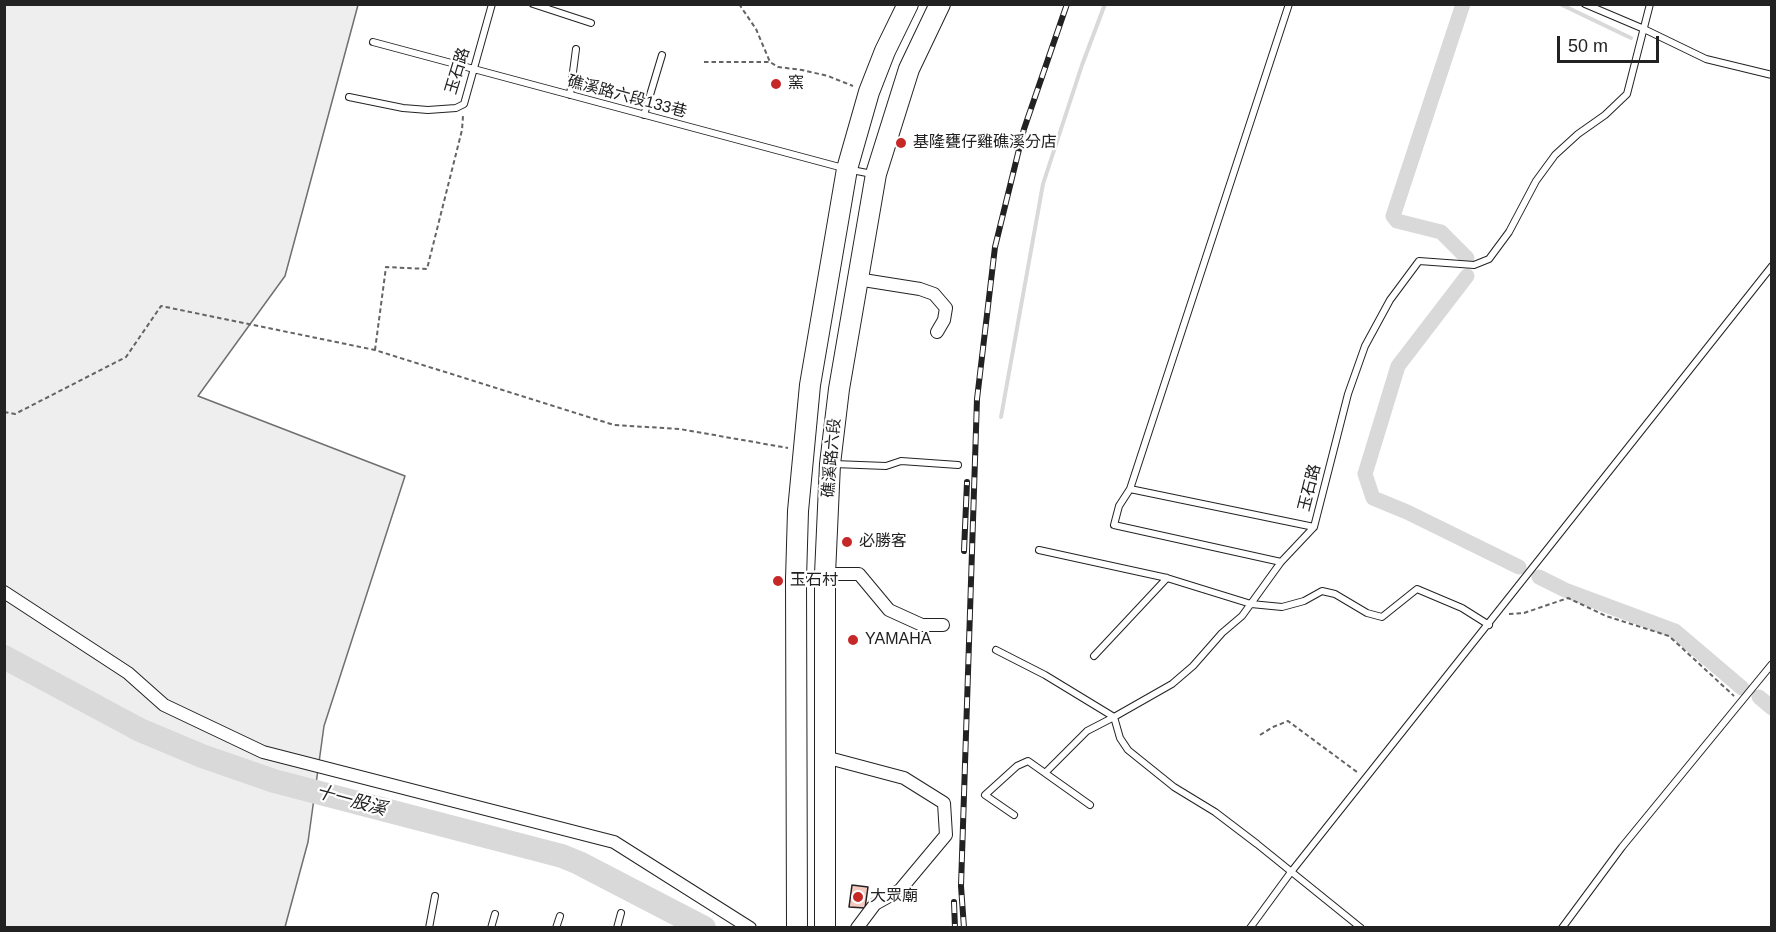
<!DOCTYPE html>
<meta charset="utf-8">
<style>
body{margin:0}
#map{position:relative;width:1776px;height:932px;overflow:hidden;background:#fff;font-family:Arial,sans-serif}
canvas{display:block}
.frame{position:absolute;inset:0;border:6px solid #222;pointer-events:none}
.scale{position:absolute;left:1557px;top:36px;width:102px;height:27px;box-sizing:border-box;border:3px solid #222;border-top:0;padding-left:8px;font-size:18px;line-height:21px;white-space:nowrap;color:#222;-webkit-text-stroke:4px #fff;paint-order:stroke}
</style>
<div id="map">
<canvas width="1776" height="932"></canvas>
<div class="frame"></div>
<div class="scale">50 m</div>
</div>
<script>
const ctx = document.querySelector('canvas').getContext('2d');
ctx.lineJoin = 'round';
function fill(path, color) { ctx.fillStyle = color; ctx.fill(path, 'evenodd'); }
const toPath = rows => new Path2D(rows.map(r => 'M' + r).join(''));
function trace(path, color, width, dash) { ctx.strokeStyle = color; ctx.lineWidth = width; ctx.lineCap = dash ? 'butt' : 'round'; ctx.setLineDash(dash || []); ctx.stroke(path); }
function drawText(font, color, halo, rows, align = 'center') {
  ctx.font = font + ' Arial,"Noto Sans TC",sans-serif'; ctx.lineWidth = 4.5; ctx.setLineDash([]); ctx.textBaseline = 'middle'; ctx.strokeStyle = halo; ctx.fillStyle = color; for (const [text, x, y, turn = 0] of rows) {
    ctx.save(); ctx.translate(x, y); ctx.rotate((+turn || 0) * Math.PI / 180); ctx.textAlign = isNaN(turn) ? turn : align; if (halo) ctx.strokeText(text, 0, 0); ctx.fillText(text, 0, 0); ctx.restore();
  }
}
const green = toPath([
 [5,5,358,5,285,276,198,396,405,476,324,726,308,842,285,927,5,928,5,5]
]);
const stream = toPath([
 [1560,4,1631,38],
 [1397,221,1468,4],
 [1001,417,1043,184,1082,65,1105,4]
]);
const canal = toPath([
 [1463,4,1393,216,1397,221,1441,232,1467,258],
 [1467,276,1398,366,1365,474,1373,498,1407,512,1519,567],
 [1539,577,1565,590,1675,631,1742,688],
 [1759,697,1772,708]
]);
const river = toPath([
 [4,657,140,730,202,756,274,781,562,856,579,863,704,928]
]);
const building = toPath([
 [852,885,868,887,865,908,849,907,852,885]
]);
const path = toPath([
 [739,4,756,29,770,62,778,67,802,70,828,76,853,86],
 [704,62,770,62],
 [375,350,386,267,427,269,462,130,463,116],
 [4,412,15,414,126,357,161,306,375,350,614,425,680,429,788,448],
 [1509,614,1524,613,1568,598,1606,616,1669,636,1734,696],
 [1260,735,1273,727,1288,721,1357,772]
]);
const service = toPath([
 [533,4,591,23],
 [1289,4,1130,489,1314,527],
 [1585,4,1644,29,1706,59,1772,75],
 [373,42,847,169,872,174],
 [570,95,576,49],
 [349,97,403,108,428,110,456,108,464,104,492,4],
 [644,115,662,55],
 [834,464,886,466,901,461,958,465],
 [1130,489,1119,506,1114,525,1281,562],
 [1039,550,1167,578,1251,604,1282,607,1304,601,1322,591,1335,594,1367,613,1382,617,1417,589,1462,608,1489,625],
 [996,650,1045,675,1114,717],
 [1094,656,1167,578],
 [1045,773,1090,805],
 [1014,815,985,795,1017,766,1028,761,1045,773,1087,731,1114,717],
 [429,928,435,896],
 [491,928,495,914],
 [556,928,560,916],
 [617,928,621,913],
 [1250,928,1291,872,1772,266],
 [1361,928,1257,844,1215,812,1174,787,1128,750,1120,738,1114,717,1172,684,1193,666,1222,633,1242,616,1281,562,1314,527,1348,394,1365,346,1390,300,1419,261,1474,265,1489,259,1509,232,1536,181,1555,155,1578,134,1605,115,1627,94,1650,4],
 [1562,928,1622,847,1772,664]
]);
const minor = toPath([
 [857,279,920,289,934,294,946,308,944,320,937,332],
 [825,574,859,574,889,610,922,625,943,625],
 [4,592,128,673,164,705,263,752,614,842,750,928],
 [825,757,904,778,944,803,946,835,900,890,875,904,857,928]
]);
const primary = toPath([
 [797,928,796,579,798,511,810,385,847,169,869,92,885,51,908,4],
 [825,928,825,574,830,464,839,389,876,174,909,69,940,4]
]);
const rail = toPath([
 [964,551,967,482],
 [954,902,955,928],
 [964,928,961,886,977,399,995,247,1024,129,1067,4]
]);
const markers = [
 [776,84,6,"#c62828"],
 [901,143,6,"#c62828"],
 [847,542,6,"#c62828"],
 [778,581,6,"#c62828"],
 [853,640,6,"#c62828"],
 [858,897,6,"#c62828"]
];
const streetNames = [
 ["玉石路",458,71,-73],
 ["礁溪路六段133巷",627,97,15],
 ["礁溪路六段",832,458,-85],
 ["玉石路",1310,488,-76]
];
const poiNames = [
 ["窯",788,84],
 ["基隆甕仔雞礁溪分店",913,143],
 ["必勝客",859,542],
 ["玉石村",790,581],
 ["YAMAHA",865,640],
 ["大眾廟",870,897]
];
const waterNames = [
 ["十一股溪",351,801,15]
];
fill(green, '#eee');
trace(green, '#6f6f6f', 1.5);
trace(stream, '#d9d9d9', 4);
trace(canal, '#d9d9d9', 15);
trace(river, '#d9d9d9', 24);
fill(building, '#f3c9c0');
trace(building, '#222', 1.5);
trace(service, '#222', 8);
trace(minor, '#222', 14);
trace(primary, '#222', 22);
trace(path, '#646464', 2, [4.5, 3]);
trace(service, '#fff', 6);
trace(minor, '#fff', 12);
trace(primary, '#fff', 20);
trace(rail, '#222', 6);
trace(rail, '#fff', 4, [11]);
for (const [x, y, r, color] of markers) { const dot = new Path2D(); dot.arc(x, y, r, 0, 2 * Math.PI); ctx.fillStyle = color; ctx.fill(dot); trace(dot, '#fff', 2); }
drawText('16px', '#222', '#fff', streetNames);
drawText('16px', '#222', '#fff', poiNames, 'left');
drawText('italic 18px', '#222', '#fff', waterNames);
</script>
